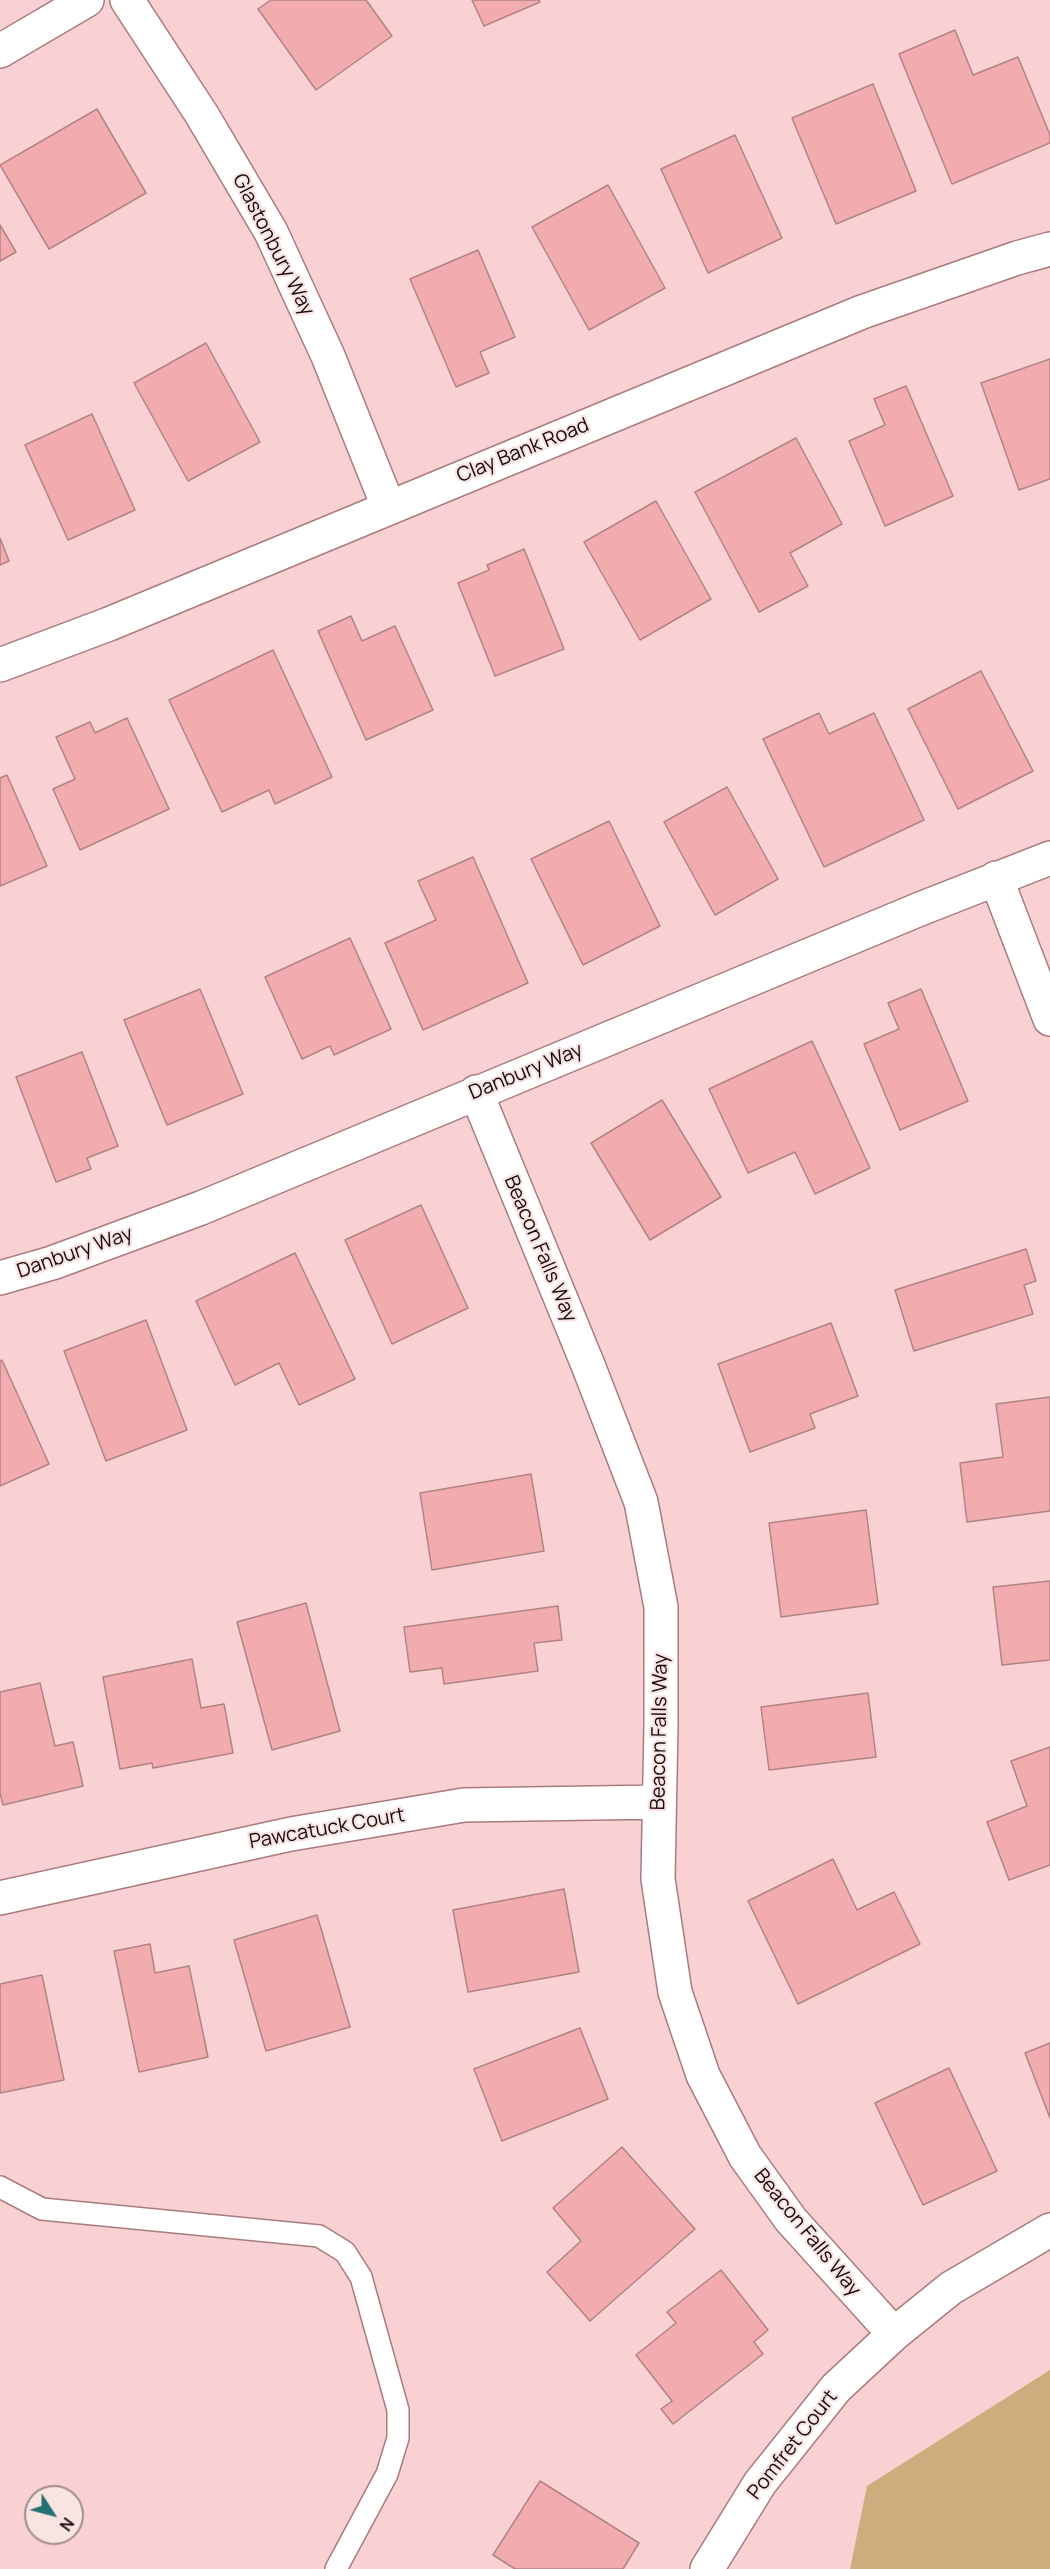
<!DOCTYPE html>
<style>
body{margin:0}
#map{position:relative;width:1050px;height:2569px;overflow:hidden;background:#fad1d2;font-family:Manrope,sans-serif}
canvas{display:block}
.north{position:absolute;left:24px;top:2485px;width:60px;height:60px;box-sizing:border-box;background:#f9e4e4;border:2px solid #a08c8d;border-radius:50%;rotate:126deg;font-size:16px;font-weight:700;line-height:24px;text-align:center;color:#1a090b}
.north::after{content:'';display:block;margin:auto;width:21px;height:27px;background:#257070;clip-path:polygon(50% 0,100% 100%,50% 72%,0 100%)}
</style>
<div id="map">
<canvas width="1050" height="2569"></canvas>
<div class="north">N</div>
</div>
<script>
const ctx = document.querySelector('canvas').getContext('2d');
ctx.lineJoin = 'round';
function fill(path, color) { ctx.fillStyle = color; ctx.fill(path, 'evenodd'); }
const toPath = rows => new Path2D(rows.map(r => 'M' + r).join(''));
function trace(path, color, width, dash) { ctx.strokeStyle = color; ctx.lineWidth = width; ctx.lineCap = dash ? 'butt' : 'round'; ctx.setLineDash(dash || []); ctx.stroke(path); }
function drawText(font, color, halo, rows, align = 'center') {
  ctx.font = font + ' Manrope,sans-serif'; ctx.lineWidth = 4.5; ctx.setLineDash([]); ctx.textBaseline = 'middle'; ctx.strokeStyle = halo; ctx.fillStyle = color; for (const [text, x, y, turn = 0] of rows) {
    ctx.save(); ctx.translate(x, y); ctx.rotate((+turn || 0) * Math.PI / 180); ctx.textAlign = isNaN(turn) ? turn : align; if (halo) ctx.strokeText(text, 0, 0); ctx.fillText(text, 0, 0); ctx.restore();
  }
}
const green = toPath([
 [1050,2370,1050,2569,850,2569,867,2486]
]);
const building = toPath([
 [271,0,366,0,392,36,316,90,258,9,271,0],
 [472,0,539,0,540,2,484,26,472,0],
 [955,30,973,75,1018,57,1050,135,1050,143,952,184,899,54,955,30],
 [873,84,916,191,836,224,792,118,873,84],
 [97,109,146,193,49,249,0,165,97,109],
 [735,135,782,238,708,273,661,169,735,135],
 [608,185,665,288,589,330,532,227,608,185],
 [0,225,16,252,0,261,0,225],
 [478,250,515,337,480,352,489,373,456,387,410,279,478,250],
 [206,343,260,442,188,481,134,383,206,343],
 [1050,359,1050,479,1019,490,981,383,1050,359],
 [906,386,953,496,885,526,849,441,885,425,874,399,906,386],
 [92,414,135,510,68,540,25,445,92,414],
 [796,438,842,524,790,553,808,586,759,612,695,492,796,438],
 [656,501,711,599,640,640,584,542,656,501],
 [0,538,9,561,0,565,0,538],
 [524,549,564,649,495,676,458,583,489,570,487,565,524,549],
 [351,616,362,641,395,626,433,710,366,740,318,631,351,616],
 [273,650,332,777,275,804,269,790,222,812,169,700,273,650],
 [981,671,1033,771,958,809,908,709,981,671],
 [819,713,829,734,874,713,924,820,824,867,763,739,819,713],
 [127,718,169,809,80,850,53,789,75,779,56,737,90,722,95,733,127,718],
 [7,775,47,866,0,886,0,778,7,775],
 [727,787,778,879,715,915,664,822,727,787],
 [609,821,660,926,583,965,531,859,609,821],
 [473,857,528,983,423,1030,385,943,436,920,418,881,473,857],
 [350,938,391,1029,334,1055,330,1046,302,1059,265,977,350,938],
 [200,989,243,1094,167,1125,124,1020,200,989],
 [921,989,968,1101,900,1130,864,1044,899,1029,888,1003,921,989],
 [812,1041,870,1168,815,1194,795,1152,748,1173,709,1089,812,1041],
 [82,1052,118,1146,87,1158,91,1169,56,1182,16,1077,82,1052],
 [662,1100,721,1197,650,1240,591,1143,662,1100],
 [421,1205,468,1308,392,1344,345,1240,421,1205],
 [1026,1249,1036,1281,1024,1285,1033,1314,914,1351,895,1290,1026,1249],
 [295,1253,355,1379,299,1405,279,1363,235,1385,196,1301,295,1253],
 [146,1320,187,1430,106,1461,64,1351,146,1320],
 [831,1323,858,1396,810,1414,815,1428,750,1452,718,1364,831,1323],
 [2,1360,49,1464,0,1486,0,1361,2,1360],
 [1050,1397,1050,1511,967,1522,960,1463,1003,1457,996,1404,1050,1397],
 [531,1474,544,1551,432,1570,420,1493,531,1474],
 [866,1510,878,1604,781,1617,769,1523,866,1510],
 [1050,1581,1050,1660,1002,1665,993,1587,1050,1581],
 [306,1603,340,1731,272,1750,237,1622,306,1603],
 [558,1606,562,1640,534,1643,538,1671,444,1684,442,1668,410,1672,404,1627,558,1606],
 [192,1659,201,1708,224,1704,233,1753,153,1768,152,1763,120,1769,103,1677,192,1659],
 [40,1683,55,1746,73,1742,83,1786,3,1805,0,1793,0,1692,40,1683],
 [868,1693,876,1757,769,1770,761,1707,868,1693],
 [1050,1747,1050,1865,1009,1880,987,1822,1027,1806,1011,1761,1050,1747],
 [833,1859,857,1910,894,1892,920,1944,798,2004,748,1901,833,1859],
 [564,1889,579,1972,468,1992,453,1910,564,1889],
 [317,1915,350,2027,266,2051,234,1940,317,1915],
 [150,1944,155,1973,189,1966,208,2057,139,2072,114,1951,150,1944],
 [42,1975,64,2080,0,2093,0,1984,42,1975],
 [580,2028,608,2099,502,2141,474,2069,580,2028],
 [1050,2043,1050,2118,1025,2053,1050,2043],
 [949,2068,997,2171,923,2205,875,2103,949,2068],
 [622,2147,695,2229,590,2321,547,2272,581,2241,553,2208,622,2147],
 [721,2270,768,2330,754,2342,763,2354,673,2424,661,2409,672,2401,636,2355,676,2323,667,2312,721,2270],
 [540,2481,639,2543,623,2569,515,2569,493,2555,540,2481]
]);
const service = toPath([
 [0,2187,42,2209,319,2236,345,2252,361,2277,398,2410,398,2438,387,2474,336,2569]
]);
const minor = toPath([
 [127,0,202,115,271,232,328,356,388,506],
 [0,51,87,0],
 [0,665,109,624,862,312,1017,258,1050,249],
 [996,878,1050,1019],
 [476,1092,588,1365,641,1502,661,1607,661,1725,658,1879,675,1992,703,2075,745,2156,791,2220,894,2334],
 [0,1278,52,1263,201,1208,920,909,1050,858],
 [0,1898,291,1834,464,1805,659,1802],
 [707,2569,760,2483,836,2388,894,2334,951,2288,1050,2230]
]);
const streetNames = [
 ["Glastonbury Way",273,245,63],
 ["Clay Bank Road",523,451,-22],
 ["Danbury Way",526,1072,-22],
 ["Beacon Falls Way",540,1249,67],
 ["Danbury Way",75,1253,-19],
 ["Beacon Falls Way",660,1732,-89],
 ["Pawcatuck Court",327,1829,-10],
 ["Beacon Falls Way",807,2233,51],
 ["Pomfret Court",793,2445,-52]
];
fill(green, '#ceac7d');
fill(building, '#f2acaf');
trace(building, '#b28385', 1.5);
trace(service, '#aa7b7d', 24);
trace(minor, '#aa7b7d', 36);
trace(service, '#fff', 21);
trace(minor, '#fff', 33);
drawText('20px', '#1a090b', '#f9e4e4', streetNames);
</script>
